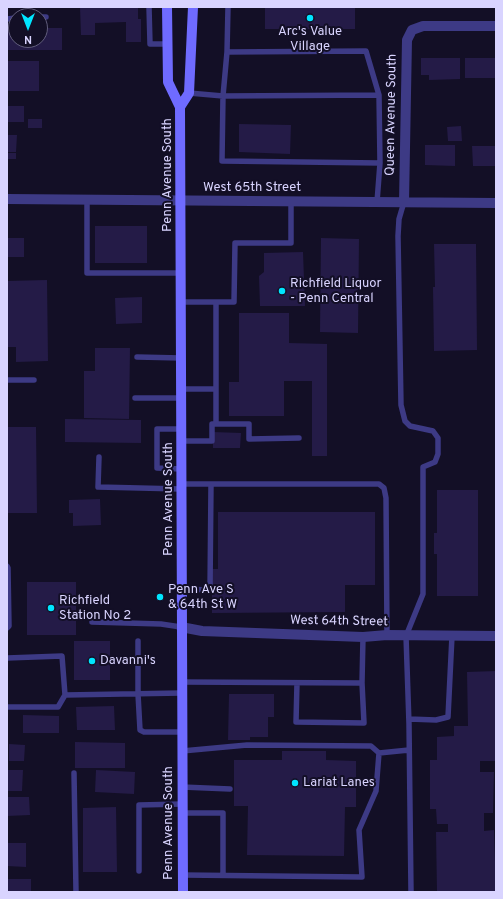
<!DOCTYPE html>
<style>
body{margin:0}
#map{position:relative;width:503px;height:899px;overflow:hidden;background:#130f26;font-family:Overpass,sans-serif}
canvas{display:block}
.frame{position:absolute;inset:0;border:8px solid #d9d4ff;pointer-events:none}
.north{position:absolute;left:8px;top:8px;width:40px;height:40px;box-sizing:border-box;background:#130f26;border:1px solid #625e7d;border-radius:50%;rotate:180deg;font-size:11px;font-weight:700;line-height:16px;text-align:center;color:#d9d4ff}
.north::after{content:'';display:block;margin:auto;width:14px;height:18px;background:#00e5ff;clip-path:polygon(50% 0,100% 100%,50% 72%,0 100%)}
</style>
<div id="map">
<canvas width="503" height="899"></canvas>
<div class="frame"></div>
<div class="north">N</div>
</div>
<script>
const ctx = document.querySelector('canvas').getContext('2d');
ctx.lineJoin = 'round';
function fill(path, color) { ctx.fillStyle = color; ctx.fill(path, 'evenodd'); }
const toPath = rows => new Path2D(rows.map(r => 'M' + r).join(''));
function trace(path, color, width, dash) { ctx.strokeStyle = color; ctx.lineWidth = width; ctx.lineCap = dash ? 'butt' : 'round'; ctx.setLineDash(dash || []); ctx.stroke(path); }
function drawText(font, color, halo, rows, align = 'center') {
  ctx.font = font + ' Overpass,sans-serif'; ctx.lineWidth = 4; ctx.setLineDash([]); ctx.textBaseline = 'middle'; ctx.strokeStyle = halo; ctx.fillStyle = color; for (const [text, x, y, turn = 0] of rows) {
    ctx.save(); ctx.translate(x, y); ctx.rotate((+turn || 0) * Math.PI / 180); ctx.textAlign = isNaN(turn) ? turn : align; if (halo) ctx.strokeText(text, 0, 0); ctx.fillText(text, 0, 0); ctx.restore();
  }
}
const building = toPath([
 [80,7,138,7,138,19,141,19,141,42,126,42,126,22,95,23,95,35,81,35],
 [265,7,355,7,355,29,265,29],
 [7,27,16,27,16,40,40,40,40,28,62,28,62,50,7,50],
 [421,58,460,58,460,79,429,80,429,75,421,75],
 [465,58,496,58,496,78,465,78],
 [7,61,39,61,39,91,7,91],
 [7,106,24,106,24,122,7,122],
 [28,119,42,119,42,128,28,128],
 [239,124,291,125,290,154,239,152],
 [461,126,462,141,448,141,447,127],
 [7,135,17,135,16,152,7,152],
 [425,145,455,145,455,166,425,165],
 [472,146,496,146,496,166,473,166],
 [8,153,16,153,16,159,8,159],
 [95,226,147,226,147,263,95,263],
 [7,238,24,238,24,257,7,257],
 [321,238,359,239,358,333,320,332],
 [434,244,476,244,477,350,434,351,433,287,435,287],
 [303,252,305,306,260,306,259,276,264,272,264,253],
 [47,280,48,361,16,362,16,347,7,347,7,281],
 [142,297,142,323,116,324,115,298],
 [239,313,289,313,289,343,327,344,327,456,312,456,312,381,284,381,284,416,229,416,229,382,239,382],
 [95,348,130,348,129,419,84,418,84,371,95,371],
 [65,419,141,420,141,443,65,442],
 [7,427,36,427,37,513,7,513],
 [213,432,241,433,240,448,213,448],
 [437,490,478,490,478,596,437,596,437,554,434,554,434,533,437,533],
 [100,499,101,525,73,526,73,513,69,513,69,500],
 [218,512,375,512,375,585,345,585,345,612,212,613,212,569,218,569],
 [27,582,76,582,76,635,27,635],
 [74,641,110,641,110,680,74,680],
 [496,671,496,761,480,761,480,772,494,772,493,813,484,813,484,831,494,830,496,892,437,892,436,832,448,832,448,824,437,824,436,809,430,809,430,760,437,760,437,737,454,736,454,726,468,726,467,672],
 [229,694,274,694,274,717,268,717,268,737,250,737,250,740,228,740],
 [114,706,115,730,77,730,76,707],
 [23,715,59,716,59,733,23,733],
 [75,742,125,743,125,768,75,768],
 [9,744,25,745,24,761,9,761],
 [282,751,326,751,326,760,356,761,356,807,345,807,344,856,247,855,248,806,234,806,234,760,282,760],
 [7,770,23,770,22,791,7,791],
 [96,770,135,772,134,794,95,792],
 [7,797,29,797,30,815,7,816],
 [116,807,117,872,83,872,83,808],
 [7,843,26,843,26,867,7,866],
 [7,879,31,879,31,892,7,892]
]);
const lane = toPath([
 [149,7,150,44,168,44],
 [228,7,227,52,223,96,379,95,380,163,377,202],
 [40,17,46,17],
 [7,19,16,18],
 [227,52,366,51,379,95],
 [189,93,223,96,222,161,380,163],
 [87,199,87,273,181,273],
 [404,202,399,219,398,236,401,405,405,421,410,426,433,431,438,438,438,454,435,462,423,467,423,594,406,636,409,724,411,892],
 [181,302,234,302,235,243,291,243,291,201],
 [137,357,181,358],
 [7,380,34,380],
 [181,389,216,389,216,302],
 [135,398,181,398],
 [216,424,249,424,249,439,299,438],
 [181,429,157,429,157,468,181,469],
 [181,441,212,441,212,424,216,424,216,389],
 [99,457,98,487,181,489],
 [181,484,379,484,384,488,386,498,387,635],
 [7,566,8,568,9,626,7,628],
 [182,589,210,590,211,484],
 [92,622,161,624,181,627],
 [138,641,138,694,140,730,144,732,182,732],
 [7,658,62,656,65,695,58,707,7,707],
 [182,682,362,683,363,637],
 [297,683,296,722,364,723,362,683],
 [65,695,182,693],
 [409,719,436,720,448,717,452,636],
 [182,751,247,745,371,746,379,753],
 [74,773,76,892],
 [182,787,230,789],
 [182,813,223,813,223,875],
 [139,871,139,805,182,804],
 [183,875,362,877,359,830,376,791,379,753,409,750]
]);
const street = toPath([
 [7,199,496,203],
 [404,202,407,40,412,30,423,26,496,26],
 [181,627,202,631,363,637,387,635,496,636]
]);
const secondary = toPath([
 [167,7,168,82,180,107,183,892],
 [180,107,189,93,193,7]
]);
const markers = [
 [310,18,4,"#00e5ff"],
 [282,291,4,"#00e5ff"],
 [160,597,4,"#00e5ff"],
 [51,608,4,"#00e5ff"],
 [92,661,4,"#00e5ff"],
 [295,783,4,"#00e5ff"]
];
const poiNames = [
 ["Arc's Value",310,32,"center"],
 ["Village",310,47,"center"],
 ["Richfield Liquor",290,284],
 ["- Penn Central",290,299],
 ["Penn Ave S",168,590],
 ["& 64th St W",168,605],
 ["Richfield",59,601],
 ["Station No 2",59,616],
 ["Davanni's",100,661],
 ["Lariat Lanes",303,783]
];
const streetNames = [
 ["Queen Avenue South",392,115,-89],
 ["Penn Avenue South",168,175,-90],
 ["West 65th Street",252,188],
 ["Penn Avenue South",169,499,-90],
 ["West 64th Street",339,622,1],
 ["Penn Avenue South",169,823,-90]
];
fill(building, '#241b47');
trace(lane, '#3d3a85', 5.5);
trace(street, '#3d3a85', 10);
trace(secondary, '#6f6bff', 10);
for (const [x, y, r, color] of markers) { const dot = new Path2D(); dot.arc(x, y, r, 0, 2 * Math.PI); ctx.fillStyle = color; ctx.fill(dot); trace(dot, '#130f26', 1.5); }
drawText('13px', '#d9d4ff', '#130f26', poiNames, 'left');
drawText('13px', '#d9d4ff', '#130f26', streetNames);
</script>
